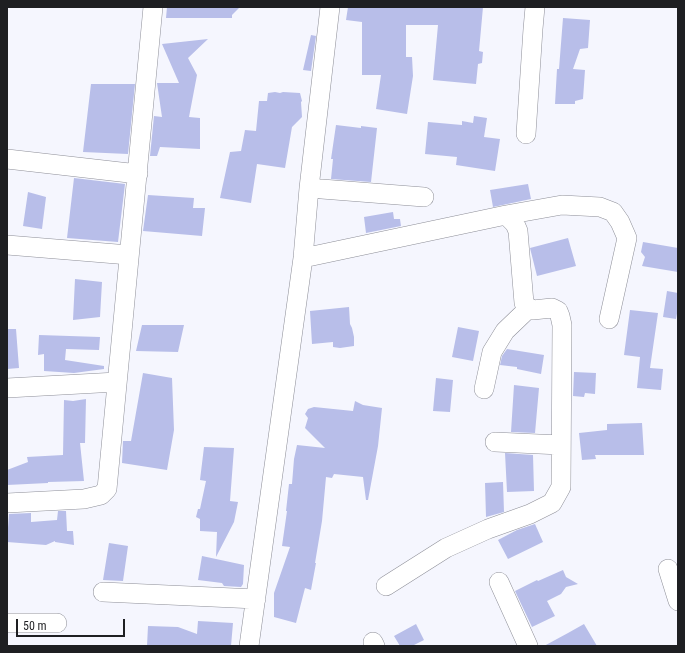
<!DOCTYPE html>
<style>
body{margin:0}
#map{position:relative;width:685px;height:653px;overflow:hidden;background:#f5f6fe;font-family:"Roboto Condensed",sans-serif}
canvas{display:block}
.frame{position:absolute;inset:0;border:8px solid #1e1f22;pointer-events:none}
.scale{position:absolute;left:16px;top:619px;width:109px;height:18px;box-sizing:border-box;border:2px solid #1e1f22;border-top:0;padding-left:5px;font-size:12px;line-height:14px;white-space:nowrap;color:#1e1f22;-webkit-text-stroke:3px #fff;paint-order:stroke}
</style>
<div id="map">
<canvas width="685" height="653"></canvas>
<div class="frame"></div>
<div class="scale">50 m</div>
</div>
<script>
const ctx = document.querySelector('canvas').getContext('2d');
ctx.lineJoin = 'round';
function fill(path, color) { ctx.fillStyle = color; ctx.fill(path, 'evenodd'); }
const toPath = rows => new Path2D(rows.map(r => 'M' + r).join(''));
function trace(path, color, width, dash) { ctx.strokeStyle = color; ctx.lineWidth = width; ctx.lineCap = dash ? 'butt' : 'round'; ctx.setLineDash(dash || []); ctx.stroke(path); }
const building = toPath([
 [167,7,240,7,232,15,232,18,166,18],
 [348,7,483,7,479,51,483,52,482,63,478,64,476,84,433,80,438,25,406,25,406,57,412,57,413,76,407,114,376,109,381,75,362,75,362,22,346,20],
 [563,18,590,20,588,48,580,49,573,69,585,70,583,99,575,101,575,104,555,104,557,69,559,69],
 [311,35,316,36,311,71,303,70],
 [208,39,188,58,197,75,189,117,200,118,200,149,160,147,157,156,150,156,154,116,162,117,157,83,179,83,162,44],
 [91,84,135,84,128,154,83,152],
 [275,92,280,93,283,92,300,93,302,101,301,102,302,117,292,127,285,168,257,164,251,203,220,198,230,152,241,151,245,130,256,131,259,101,267,101,268,93],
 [474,116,487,118,484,137,500,139,495,171,456,165,457,157,425,154,428,122,462,125,462,121,473,123],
 [336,125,361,128,361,126,377,128,371,182,331,179,333,159,331,159],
 [74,178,125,184,118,242,67,238],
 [528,184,531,199,493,207,490,190],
 [28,192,46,197,42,229,23,226],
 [148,195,194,198,193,208,205,208,202,236,143,231],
 [393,212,394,219,400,219,401,226,366,233,364,217],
 [568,238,576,266,537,276,530,248],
 [643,242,678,248,678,272,642,266,645,257,641,252],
 [75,279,102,282,100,317,73,320],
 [667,291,678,293,678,308,676,319,663,317],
 [349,307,350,324,352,328,354,337,354,346,340,348,333,347,333,342,312,344,310,311],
 [630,310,658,313,650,368,663,369,661,390,637,388,640,357,624,355],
 [142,325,184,325,178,352,136,351],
 [458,327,479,331,473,361,452,357],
 [7,329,16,329,19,368,7,369],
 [39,335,100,337,99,350,66,349,65,360,104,366,104,369,74,373,44,371,44,354,38,355],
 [507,349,544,355,541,374,517,369,517,367,500,365,502,356],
 [574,372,596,373,595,394,585,393,584,397,573,396],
 [143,373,172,378,174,430,167,470,122,463,123,441,131,441],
 [436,378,453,380,450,412,433,411],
 [514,385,539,388,535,433,511,432],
 [86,399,85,443,80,443,84,481,48,482,48,483,7,485,7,470,28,462,27,457,63,455,64,400,73,401],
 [355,401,363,405,382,408,378,446,368,500,366,500,363,477,334,474,332,478,326,477,322,521,315,563,316,563,311,590,305,588,296,623,274,617,274,593,290,547,282,546,287,511,286,511,289,484,292,484,294,459,297,445,325,448,305,428,308,418,305,414,308,409,314,407,353,411],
 [642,423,644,455,595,455,596,459,582,460,579,433,607,430,607,424],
 [204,447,234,448,230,501,238,502,234,522,216,557,217,532,200,531,200,519,196,517,198,509,200,509,206,481,200,480],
 [505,453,533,455,534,491,507,492],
 [503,482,504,512,486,517,485,483],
 [58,511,66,511,67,531,73,531,74,545,55,542,55,541,46,545,7,542,9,514,31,513,31,522,57,520],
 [535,524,543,542,508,559,498,540,517,530],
 [109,543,128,546,123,581,103,580],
 [202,556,244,565,243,584,241,587,224,586,222,583,198,580],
 [563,570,566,577,578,584,566,587,561,594,547,601,555,616,532,627,515,591,537,580,538,581],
 [198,621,233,623,231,646,147,646,148,626,178,627,197,634],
 [416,624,424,640,412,646,400,646,394,636],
 [584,624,597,646,544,646,568,633]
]);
const minor = toPath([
 [526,134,533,29,535,7],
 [7,159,138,174],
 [309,188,424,197],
 [506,215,562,205,600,207,613,212,620,222,627,238,609,319],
 [7,245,129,255],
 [303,258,506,215,515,224,518,231,524,303,526,306,533,310,552,308,558,311,560,316,562,325,561,487,552,503,530,514,488,529,446,548,386,586],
 [7,388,117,382],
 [484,389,492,352,505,331,529,308],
 [495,442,561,445],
 [7,503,84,499,101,495,107,489,153,7],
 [668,569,678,601],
 [499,582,528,646],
 [103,592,256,599],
 [7,623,57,623],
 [373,642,375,646],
 [249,646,303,258,309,188,330,7]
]);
fill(building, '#b8bee9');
trace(minor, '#8e8f98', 20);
trace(minor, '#fff', 19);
</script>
